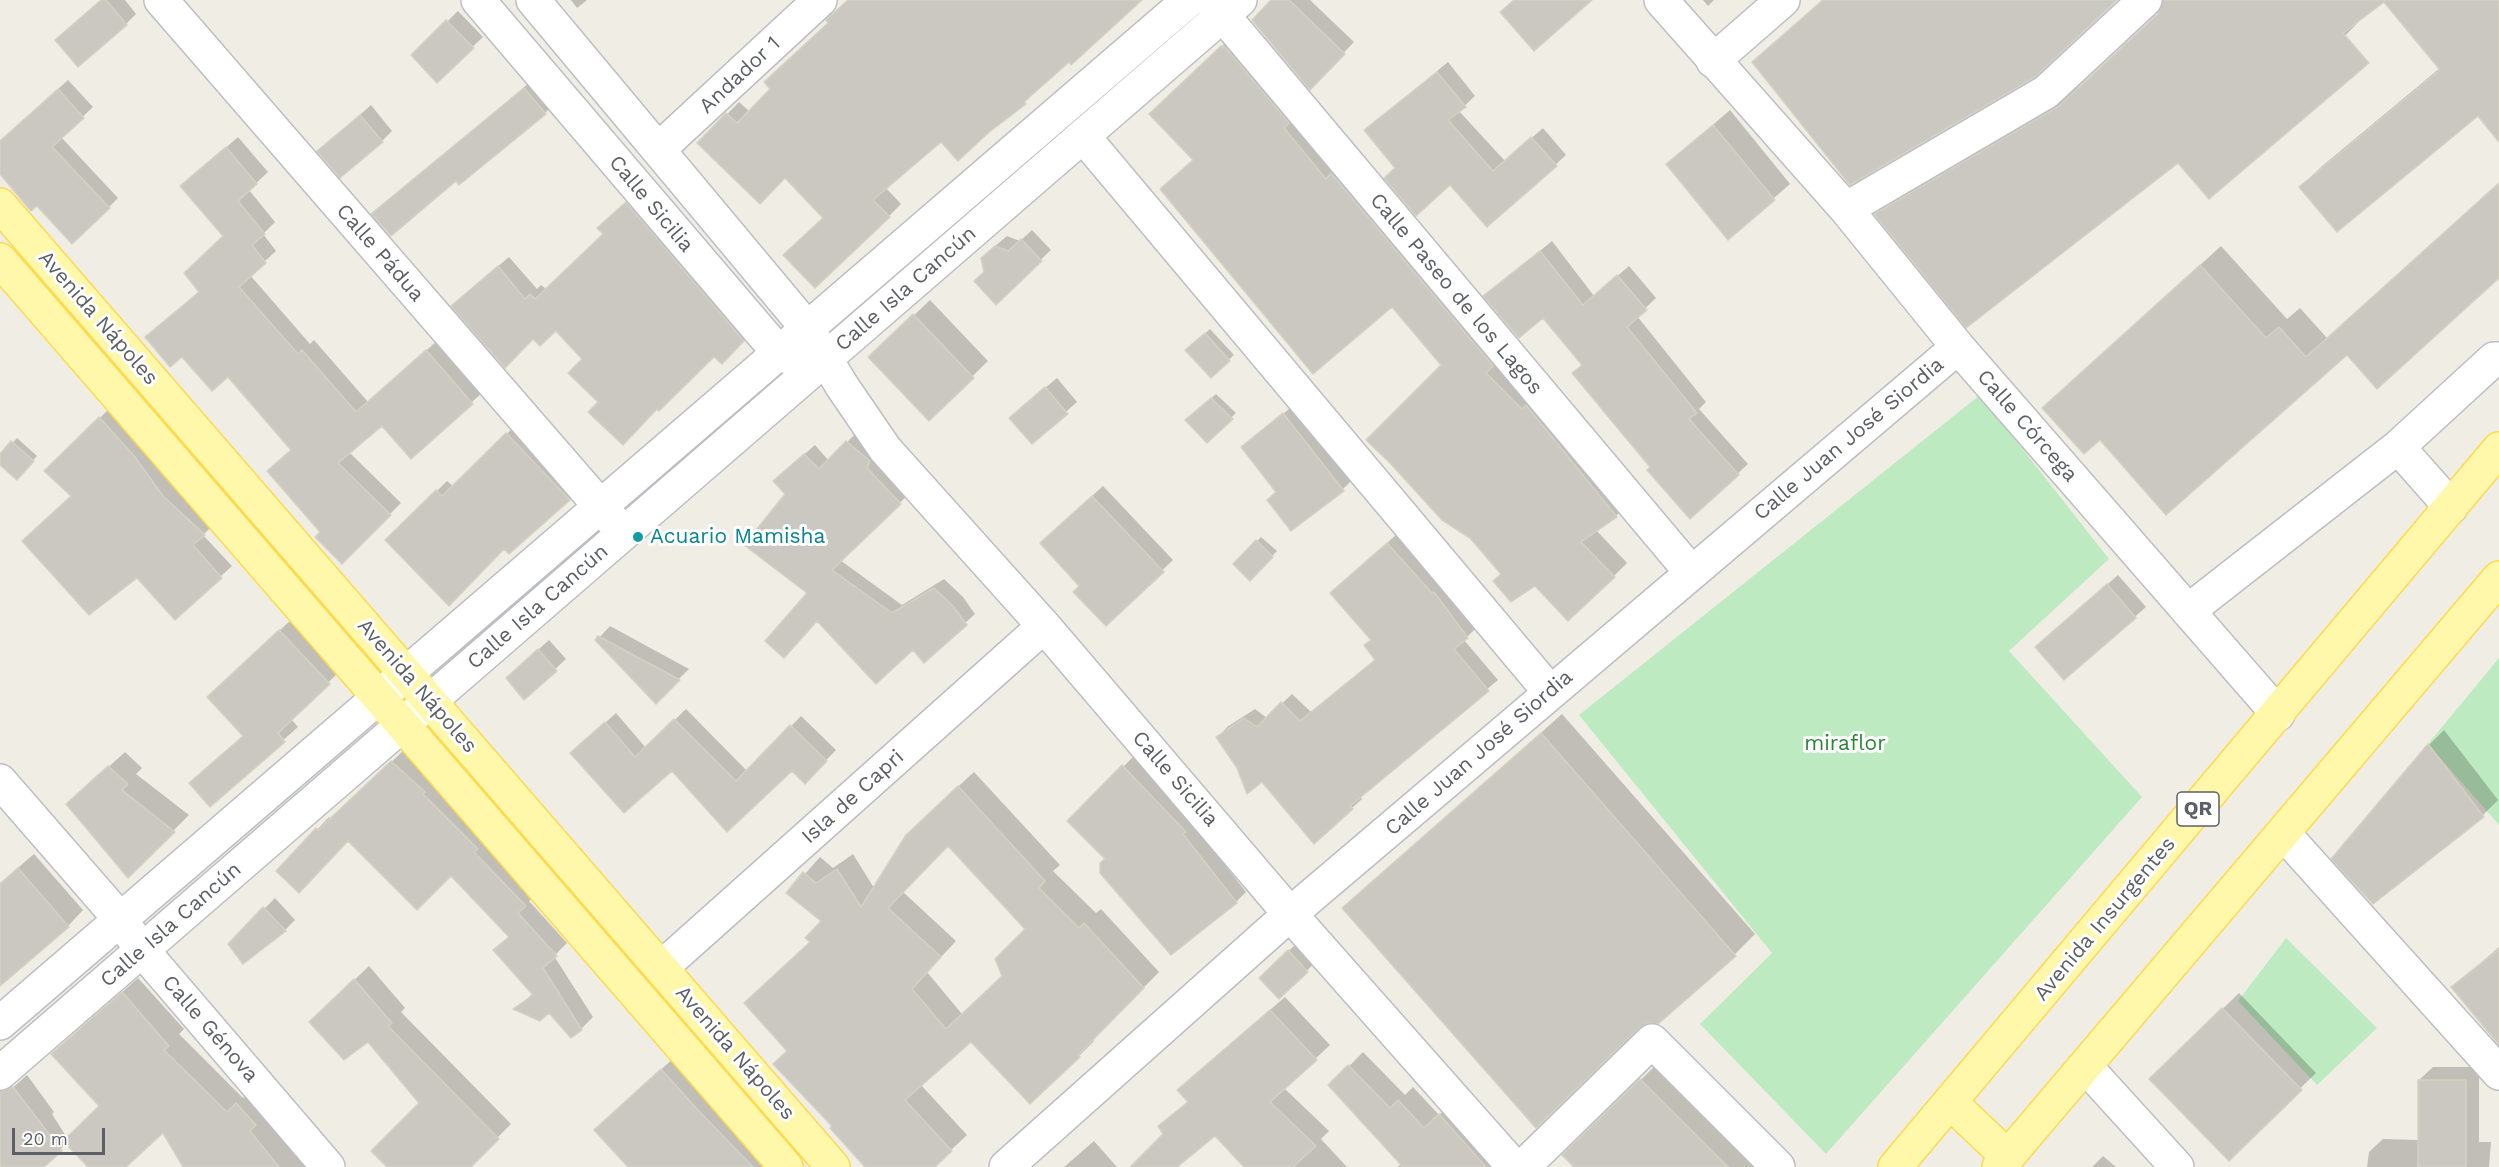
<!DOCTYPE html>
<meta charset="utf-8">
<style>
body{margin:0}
#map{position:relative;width:2499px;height:1167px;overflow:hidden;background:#f0eee4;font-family:"Work Sans",sans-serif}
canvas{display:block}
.scale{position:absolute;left:12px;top:1128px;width:93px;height:27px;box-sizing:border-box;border:3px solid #5c6066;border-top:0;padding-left:8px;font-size:18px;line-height:21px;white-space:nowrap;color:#5c6066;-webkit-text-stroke:4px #fff;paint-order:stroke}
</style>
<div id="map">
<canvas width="2499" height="1167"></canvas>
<div class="scale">20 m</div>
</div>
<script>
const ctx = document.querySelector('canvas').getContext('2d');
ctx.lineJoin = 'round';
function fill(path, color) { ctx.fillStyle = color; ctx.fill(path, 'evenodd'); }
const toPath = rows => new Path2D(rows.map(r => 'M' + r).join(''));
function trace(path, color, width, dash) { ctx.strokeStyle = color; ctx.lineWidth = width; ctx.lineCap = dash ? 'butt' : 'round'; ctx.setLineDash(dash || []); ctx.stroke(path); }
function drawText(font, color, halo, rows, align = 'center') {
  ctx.font = font + ' "Work Sans",sans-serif'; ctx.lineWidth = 6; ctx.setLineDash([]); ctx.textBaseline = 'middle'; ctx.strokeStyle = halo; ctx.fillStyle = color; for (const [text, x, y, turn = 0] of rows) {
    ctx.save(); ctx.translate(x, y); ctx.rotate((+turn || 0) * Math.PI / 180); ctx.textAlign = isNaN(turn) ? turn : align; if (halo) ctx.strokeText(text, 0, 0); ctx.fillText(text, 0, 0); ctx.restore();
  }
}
const green = toPath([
 [1980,395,2109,559,2009,651,2142,797,1826,1154,1700,1024,1772,953,1579,715],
 [2499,658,2499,825,2428,744],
 [2286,938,2377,1028,2317,1085,2238,1001]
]);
const shadow = toPath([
 [102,0,125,0,136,14,126,24,57,40],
 [571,0,587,0,577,8],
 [849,0,1023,0,1037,91,987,132,941,140,885,187,901,204,889,216,824,218,785,176,699,143,739,102,750,112],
 [1273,0,1310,0,1354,42,1310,88],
 [1703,0,1714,0,1708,6],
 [1822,0,2115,0,1754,62],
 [2165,0,2384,0,2365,15,2342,39,2178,161,1876,214,1896,194,2080,86,2161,11],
 [2453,0,2499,0,2499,140,2478,114,2301,187,2321,167,2440,68],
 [458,11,483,37,437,81,413,55],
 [1236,33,1629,502,1616,516,1596,530,1627,563,1614,576,1535,584,1503,574,1443,365,1392,305,1162,189,1195,159,1165,100],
 [1448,62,1475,96,1459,111,1505,161,1543,128,1566,155,1555,165,1451,183,1397,167,1366,130],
 [535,78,555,103,545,113,456,179,384,204],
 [68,80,93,107,61,137,118,198,109,207,37,204,0,172,0,141],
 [371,105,392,131,382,141,319,151],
 [1730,110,1790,184,1728,238,1668,164],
 [238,137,268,172,249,190,275,222,263,234,276,251,250,275,310,344,314,340,368,402,438,340,483,392,411,457,382,424,349,452,401,503,342,562,322,532,292,449,228,374,147,337,200,291,225,236,182,186],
 [2499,183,2499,276,2347,353,2100,437,2044,408,2221,246,2287,319,2300,308,2327,338],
 [637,193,754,330,722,362,714,355,600,401,584,358,556,329,533,338,463,296,509,257,537,289,541,285,546,289,605,234,610,217],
 [1032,230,1051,250,996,302,986,272,994,247,1007,236,1020,241],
 [1552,241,1594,296,1629,266,1656,298,1637,316,1706,402,1699,409,1748,464,1691,517,1652,467,1584,364,1544,316,1485,296],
 [930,300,988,361,929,419,886,342],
 [1210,329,1234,355,1211,376,1187,350],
 [1057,378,1077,402,1032,442,1021,408],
 [1216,394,1236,413,1207,441,1192,415],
 [1295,404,1353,479,1343,489,1277,491,1243,447],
 [110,408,145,447,173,486,214,524,203,535,232,566,175,618,137,576,73,496,46,471],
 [517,424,579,489,569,499,509,552,504,547,387,540,447,481,453,486],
 [856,433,910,493,840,560,902,605,944,579,963,597,975,614,924,661,913,648,809,593,784,472,815,445,829,461],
 [17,438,37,456,17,478,0,463,0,456],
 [1103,486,1173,560,1106,624,1052,532],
 [1397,534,1477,627,1464,640,1498,680,1360,796,1362,799,1352,808,1262,780,1239,768,1218,737,1227,727,1255,709,1267,718,1292,694,1311,712,1376,659,1373,639,1342,584],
 [1261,537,1277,551,1250,579,1235,564],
 [2118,575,2146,607,2064,678,2048,637],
 [294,617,342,669,291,719,298,727,210,805,245,735,223,684],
 [610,626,689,669,656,701,597,640],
 [549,640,566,659,524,698,518,668],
 [686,709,747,771,801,716,836,750,805,782,792,769,727,830,672,769,583,743,616,713,646,748],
 [1562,714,1755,934,1735,954,1344,908],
 [2444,730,2498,800,2483,815,2373,902,2429,745],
 [404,750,537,894,529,901,567,943,554,956,593,1017,581,1029,549,1011,516,1009,533,993,495,950,510,936,451,874,348,840,278,871,329,817,331,819],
 [125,752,142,768,136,774,189,815,128,876,84,789],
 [1133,757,1195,821,1192,823,1246,892,1236,902,1107,858,1069,821],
 [974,772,1060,865,1053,871,1096,913,1101,909,1159,972,1093,1039,1094,1041,1079,1056,971,1040,921,1085,967,1135,933,1167,868,1167,775,1064,788,1050,811,941,823,921,788,893,820,857,833,868,853,854,874,888,923,819],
 [948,844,1027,929,1004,975,962,1014,927,972,956,941,902,891],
 [34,854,83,910,68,926,0,979,0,883],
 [275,898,295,920,285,930,230,944],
 [1299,941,1318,960,1279,997,1271,968],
 [2499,947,2499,1028,2453,987],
 [369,966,405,1008,401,1012,511,1124,468,1167,389,1167,421,1103,368,1040,325,1008],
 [138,978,184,1029,179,1034,243,1098,253,1089,308,1167,184,1167,163,1130,124,1167,116,1167,101,1106,53,1054],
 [2239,993,2316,1073,2229,1158,2151,1079],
 [1285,997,1330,1045,1284,1088,1329,1131,1321,1139,1347,1167,1246,1167,1216,1134,1178,1165,1180,1167,1132,1167,1165,1134,1160,1127,1188,1101,1193,1076],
 [1363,1052,1405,1095,1413,1087,1439,1115,1454,1101,1504,1167,1398,1167,1402,1163,1331,1085],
 [677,1055,776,1167,630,1167,611,1115],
 [1661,1060,1780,1167,1576,1167,1564,1155],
 [2433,1067,2479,1067,2479,1142,2491,1142,2489,1167,2367,1167,2369,1152,2383,1139,2419,1140,2419,1080],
 [27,1075,54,1112,52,1114,69,1141,42,1167,0,1167,0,1099],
 [1094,1141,1117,1167,1064,1167],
 [2103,1156,2116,1167,2092,1167]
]);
const building = toPath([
 [101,0,106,0,127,25,78,67,55,40,101,0],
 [848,0,1142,0,1071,65,1069,62,1024,102,1026,104,988,133,958,161,941,142,873,200,890,217,815,288,783,255,823,218,785,178,760,204,697,143,726,113,737,123,770,89,764,82,828,23,826,20,848,0],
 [1271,0,1289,0,1345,54,1310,90,1252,20,1271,0],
 [1514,0,1592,0,1534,51,1500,12,1514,0],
 [1823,0,2117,0,2035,77,1850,185,1752,62,1823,0],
 [2163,0,2499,0,2499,142,2478,116,2337,232,2299,187,2440,70,2384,2,2343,33,2369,63,2209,199,2178,163,1966,328,1874,214,2059,106,2158,14,2163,0],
 [446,20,474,48,437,83,411,55,446,20],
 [1221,46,1226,48,1289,123,1284,128,1326,179,1331,173,1493,366,1486,373,1522,409,1526,405,1617,517,1581,542,1615,577,1568,621,1535,586,1511,602,1493,581,1501,574,1470,538,1442,520,1390,463,1366,440,1441,365,1392,307,1313,374,1160,189,1193,160,1149,114,1221,46],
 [1437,72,1466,107,1448,120,1493,171,1531,137,1557,166,1487,227,1450,185,1416,216,1384,178,1395,168,1364,130,1437,72],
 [524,88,546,114,459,185,456,181,391,236,371,214,524,88],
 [58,89,84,118,52,147,110,208,72,244,37,206,31,211,0,174,0,141,58,89],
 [360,115,383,142,340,178,317,151,360,115],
 [1713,125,1775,200,1728,240,1666,164,1713,125],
 [226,147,257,184,238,201,265,234,252,245,266,263,239,287,298,354,302,350,356,412,426,350,473,404,411,459,382,426,338,463,391,515,342,564,315,537,320,532,267,471,291,450,228,377,212,391,182,357,170,367,145,337,199,292,184,273,223,236,180,186,226,147],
 [2499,183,2499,278,2377,389,2347,355,2166,515,2100,440,2084,454,2042,408,2200,265,2266,338,2279,327,2306,357,2499,183],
 [626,202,744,341,722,364,714,357,659,411,657,409,623,445,588,412,598,402,568,373,582,359,556,331,540,346,533,339,505,368,451,306,498,266,525,299,530,294,535,299,603,234,597,228,626,202],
 [1021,239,1042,261,996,305,974,281,984,272,981,258,995,246,1008,251,1021,239],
 [1540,251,1583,305,1617,275,1647,310,1627,327,1697,413,1689,419,1739,475,1690,519,1647,470,1650,467,1572,373,1582,365,1543,318,1519,338,1483,296,1540,251],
 [913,314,974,378,929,421,868,357,913,314],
 [1205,333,1230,361,1211,378,1185,350,1205,333],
 [1045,387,1068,414,1032,444,1009,418,1045,387],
 [1211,398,1233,419,1207,443,1185,420,1211,398],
 [1283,413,1344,491,1291,531,1267,500,1276,492,1241,447,1283,413],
 [99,417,135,457,163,496,205,535,193,545,222,578,175,620,137,578,89,615,22,541,71,496,44,471,99,417],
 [506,433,570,500,509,554,504,549,449,606,385,540,436,490,442,496,506,433],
 [11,441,34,461,17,480,0,465,0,454,11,441],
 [846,441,870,461,867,468,901,504,832,570,892,613,934,588,953,606,967,625,924,663,913,650,876,684,817,621,784,658,765,641,807,593,744,545,785,494,773,481,804,454,819,469,846,441],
 [1092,496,1164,572,1106,626,1073,592,1079,586,1040,543,1092,496],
 [1256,540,1273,557,1250,581,1233,564,1256,540],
 [1387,543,1432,593,1434,592,1468,638,1454,649,1489,691,1350,806,1353,809,1314,844,1262,782,1247,794,1237,768,1216,737,1244,718,1257,727,1281,702,1300,721,1375,660,1364,645,1371,640,1330,593,1387,543],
 [2107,584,2136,618,2064,680,2035,647,2107,584],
 [279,630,330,684,278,733,285,742,210,807,189,783,243,736,207,697,279,630],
 [598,636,680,680,656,704,595,640,598,636],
 [538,649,557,671,524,700,506,678,538,649],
 [674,719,736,781,790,725,827,761,805,784,792,771,727,832,672,771,624,813,570,753,605,722,635,757,674,719],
 [1541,733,1736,956,1658,1024,1648,1023,1639,1028,1536,1128,1342,908,1541,733],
 [2428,744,2484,817,2373,904,2331,859,2428,744],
 [391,761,425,792,423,794,478,849,474,852,526,906,518,913,557,956,543,968,582,1030,571,1038,549,1013,540,1021,513,1009,533,995,493,950,509,937,451,876,417,910,348,841,299,893,276,871,316,828,318,830,391,761],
 [1122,765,1186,832,1183,834,1237,903,1171,955,1100,873,1100,863,1105,859,1067,821,1122,765],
 [108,766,128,784,122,790,175,832,128,878,66,804,108,766],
 [958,786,1045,881,1039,888,1079,928,1084,923,1144,988,1078,1055,1080,1057,1030,1104,971,1042,905,1100,952,1151,935,1167,865,1167,830,1128,832,1126,773,1064,787,1051,744,1003,810,942,805,938,821,921,786,893,803,872,816,883,837,869,861,907,906,835,958,786],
 [948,846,1025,929,995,959,1002,976,946,1029,912,989,941,957,888,908,948,846],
 [18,868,69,927,0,986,0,884,18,868],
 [263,907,286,931,243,964,228,944,263,907],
 [2499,949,2499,1045,2451,987,2499,949],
 [1288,950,1308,972,1279,999,1259,978,1288,950],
 [354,979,392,1023,388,1026,499,1139,471,1167,387,1167,371,1151,419,1103,368,1042,344,1060,309,1022,354,979],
 [122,992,169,1046,164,1050,227,1112,236,1103,256,1125,250,1131,279,1167,183,1167,163,1133,126,1167,88,1167,63,1141,99,1106,51,1054,122,992],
 [2222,1008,2302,1090,2229,1161,2149,1079,2222,1008],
 [1270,1010,1317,1060,1270,1102,1316,1146,1293,1167,1244,1167,1215,1136,1177,1167,1130,1167,1163,1134,1158,1126,1188,1102,1177,1090,1270,1010],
 [1348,1065,1390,1108,1398,1100,1424,1128,1439,1114,1486,1167,1403,1167,1328,1085,1348,1065],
 [661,1069,697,1109,753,1167,628,1167,594,1130,661,1069],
 [1640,1079,1728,1167,1574,1167,1562,1155,1640,1079],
 [2418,1080,2466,1080,2466,1167,2418,1167,2418,1080],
 [13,1087,62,1151,44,1167,0,1167,0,1091,13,1087]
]);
const minor = toPath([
 [161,0,614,522],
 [478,0,779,353,797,361],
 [533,0,807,328,842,386,885,449,1044,626,1290,914,1514,1167],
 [1210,0,1691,572],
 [1661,0,1846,209,1958,347,2278,714],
 [1713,61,1783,0],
 [1083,136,1550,692],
 [659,149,820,0],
 [1846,209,2046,92,2145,0],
 [2398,447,2451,507],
 [2188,611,2398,447,2494,359,2499,359],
 [0,781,120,919,142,950,328,1167],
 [2284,834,2499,1073],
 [661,968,1044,626],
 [0,1023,1189,0],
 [2086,1067,2177,1167],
 [0,1073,1240,0],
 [1006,1167,1290,914,1958,347],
 [1523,1167,1652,1041,1778,1167]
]);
const major = toPath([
 [0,205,833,1167],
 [0,260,786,1167],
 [1950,1102,2008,1157],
 [1895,1167,2499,449],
 [1999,1167,2499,578]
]);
const markers = [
 [638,537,6,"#0f9aa8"]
];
const shields = [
 [2198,809,42]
];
const shieldNames = [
 ["QR",2198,809]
];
const streetNames = [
 ["Andador 1",740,75,-43],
 ["Calle Sicilia",651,204,50],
 ["Calle Pádua",380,253,49],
 ["Calle Isla Cancún",906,289,-41],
 ["Calle Paseo de los Lagos",1456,294,50],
 ["Avenida Nápoles",98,318,49],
 ["Calle Córcega",2027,426,49],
 ["Calle Juan José Siordia",1849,439,-40],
 ["Calle Isla Cancún",538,607,-41],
 ["Avenida Nápoles",417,686,49],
 ["Calle Juan José Siordia",1479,753,-41],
 ["Calle Sicilia",1175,779,49],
 ["Isla de Capri",853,797,-42],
 ["Avenida Insurgentes",2105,919,-50],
 ["Calle Isla Cancún",171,925,-41],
 ["Calle Génova",210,1029,49],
 ["Avenida Nápoles",735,1053,49]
];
const cultureNames = [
 ["Acuario Mamisha",650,537]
];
const parkNames = [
 ["miraflor",1845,744]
];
fill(green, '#beeac1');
fill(shadow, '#0003');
fill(building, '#cbc8c1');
trace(building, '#d5d1c2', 1.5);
trace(minor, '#bcbec4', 36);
trace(major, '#ffd94e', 36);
trace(minor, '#fff', 33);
trace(major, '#fff7aa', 33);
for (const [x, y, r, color] of markers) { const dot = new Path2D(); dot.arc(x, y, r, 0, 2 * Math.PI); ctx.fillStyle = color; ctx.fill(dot); trace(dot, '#fff', 2); }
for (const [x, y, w] of shields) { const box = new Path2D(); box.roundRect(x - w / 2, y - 17, w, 34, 4.5); ctx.fillStyle = '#fff'; ctx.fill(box); trace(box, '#5c6066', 1.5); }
drawText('bold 20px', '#5c6066', null, shieldNames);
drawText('21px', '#5c6066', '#fff', streetNames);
drawText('21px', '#0d838f', '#fff', cultureNames, 'left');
drawText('21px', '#2c8536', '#fff', parkNames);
</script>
